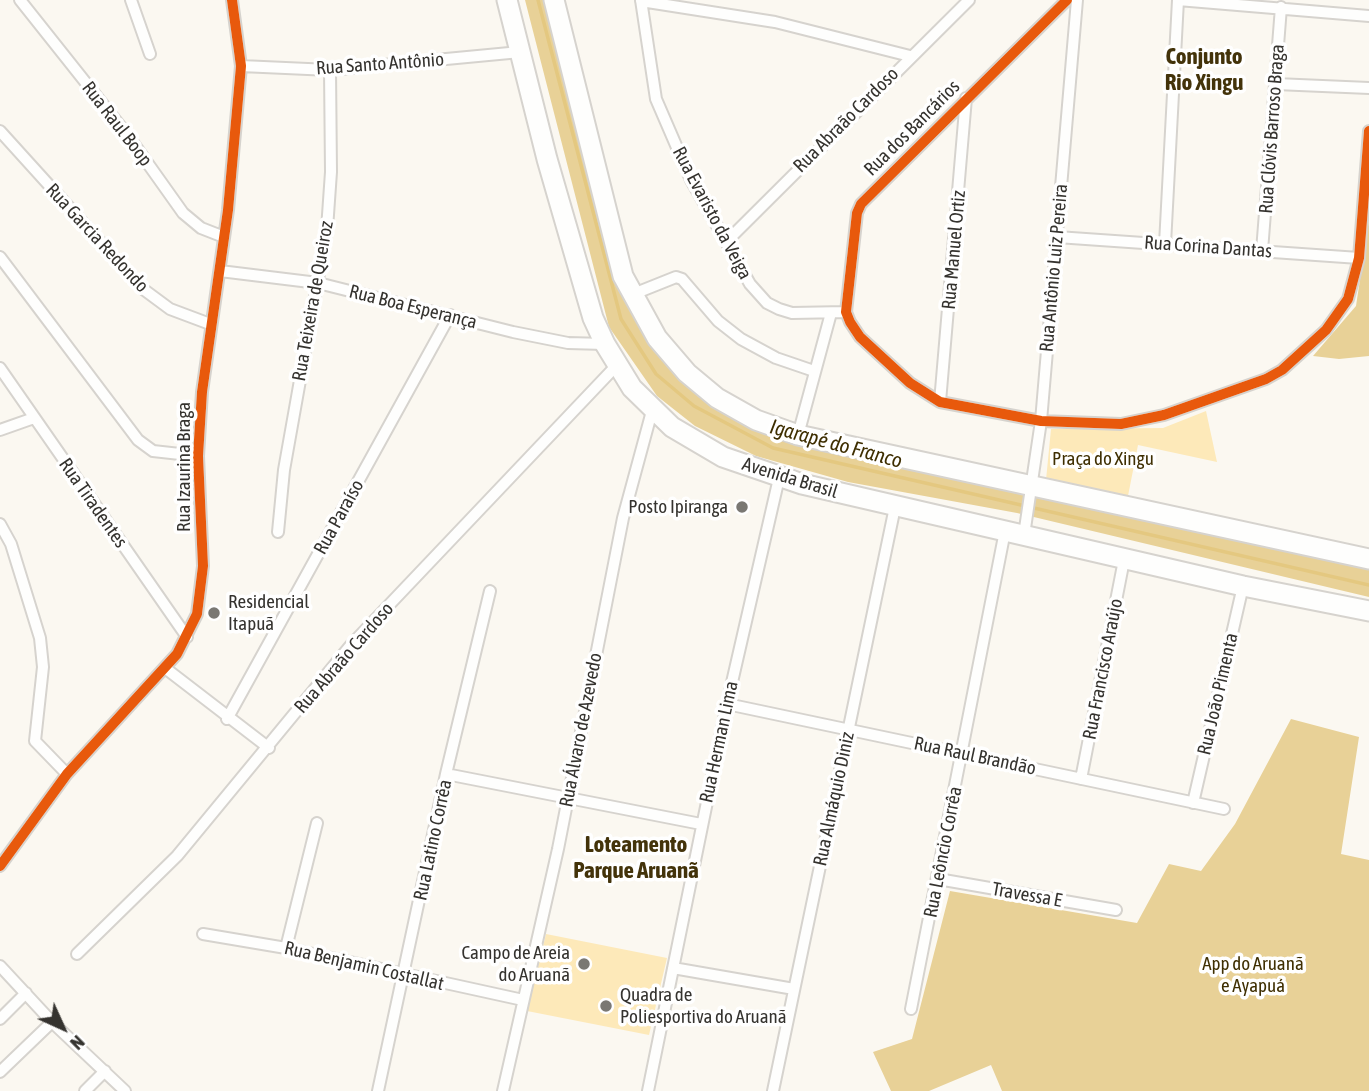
<!DOCTYPE html>
<meta charset="utf-8">
<style>
body{margin:0}
#map{position:relative;width:1369px;height:1091px;overflow:hidden;background:#fbf8f1;font-family:"Asap Condensed",sans-serif}
canvas{display:block}
.north{position:absolute;left:28px;top:993px;width:70px;height:70px;-webkit-text-stroke:5px #fff;paint-order:stroke;rotate:135deg;font-size:19px;font-weight:700;line-height:28px;text-align:center;color:#35332f}
.north::after{content:'';display:block;margin:auto;width:24px;height:32px;background:#35332f;clip-path:polygon(50% 0,100% 100%,50% 72%,0 100%)}
</style>
<div id="map">
<canvas width="1369" height="1091"></canvas>
<div class="north">N</div>
</div>
<script>
const ctx = document.querySelector('canvas').getContext('2d');
ctx.lineJoin = 'round';
function fill(path, color) { ctx.fillStyle = color; ctx.fill(path, 'evenodd'); }
const toPath = rows => new Path2D(rows.map(r => 'M' + r).join(''));
function trace(path, color, width, dash) { ctx.strokeStyle = color; ctx.lineWidth = width; ctx.lineCap = dash ? 'butt' : 'round'; ctx.setLineDash(dash || []); ctx.stroke(path); }
function drawText(font, color, halo, rows, align = 'center') {
  ctx.font = font + ' "Asap Condensed",sans-serif'; ctx.lineWidth = 7; ctx.setLineDash([]); ctx.textBaseline = 'middle'; ctx.strokeStyle = halo; ctx.fillStyle = color; for (const [text, x, y, turn = 0] of rows) {
    ctx.save(); ctx.translate(x, y); ctx.rotate((+turn || 0) * Math.PI / 180); ctx.textAlign = isNaN(turn) ? turn : align; if (halo) ctx.strokeText(text, 0, 0); ctx.fillText(text, 0, 0); ctx.restore();
  }
}
const green = toPath([
 [1206,411,1217,462,1138,445,1128,496,1046,480,1051,429,1163,428],
 [546,934,667,958,649,1035,527,1011]
]);
const forest = toPath([
 [525,0,553,0,637,315,720,406,1174,526,1369,567,1369,597,1017,513,848,482,756,456,695,426,657,396,609,327],
 [1369,220,1369,356,1339,359,1313,356,1356,306],
 [1291,719,1359,737,1341,854,1369,860,1369,1091,1002,1091,991,1065,929,1091,891,1091,873,1052,912,1039,950,891,1137,923,1169,864,1201,871,1235,824]
]);
const stream = toPath([
 [538,0,621,319,656,374,694,406,773,448,1369,585]
]);
const street = toPath([
 [20,0,129,137,183,213,201,228,224,237],
 [131,0,150,54],
 [641,0,656,99,691,180,750,284,767,303,779,309,792,313,846,312],
 [1067,0,861,204,857,213,846,312,850,322,860,337,910,383,940,402,1041,421,1121,424,1164,415,1266,379,1282,370,1326,330,1348,299,1359,258,1369,131],
 [1178,0,1369,16],
 [641,1,775,22,910,56],
 [241,66,330,70,520,52],
 [1276,84,1369,88],
 [0,131,143,289,170,309,210,324],
 [1057,237,1359,258],
 [726,242,969,0],
 [1165,244,1178,0],
 [1262,251,1281,7],
 [0,257,138,440,153,451,198,456],
 [220,271,318,283,513,332,568,343,605,344],
 [631,295,676,277,682,279,718,321,741,339,776,358,814,371],
 [0,368,187,637],
 [940,402,966,98],
 [0,430,34,418],
 [798,435,831,313],
 [0,524,11,544,40,638,43,667,35,741,67,774],
 [278,532,284,470,327,229,331,172,330,70],
 [1024,535,1041,421,1077,0],
 [165,668,269,748],
 [727,704,1224,809],
 [227,719,450,315],
 [446,774,701,824],
 [1081,779,1124,560],
 [1193,803,1243,586],
 [0,866,67,774,177,654,197,614,203,566,198,456,202,392,228,210,241,66,232,0],
 [938,879,1116,910],
 [203,934,286,948,523,1000],
 [286,948,317,823],
 [77,954,177,856,351,645,617,365],
 [0,966,52,1022,125,1091],
 [673,968,794,989],
 [911,1009,1005,531],
 [0,1019,26,993],
 [0,1072,52,1022],
 [85,1091,105,1071],
 [378,1091,446,774,490,591],
 [503,1091,558,849,623,518,652,411],
 [648,1091,727,704,779,478],
 [773,1091,895,507]
]);
const highway = toPath([
 [507,0,547,159,593,318,605,344,632,388,672,427,723,457,802,484,1243,586,1369,611],
 [554,0,623,276,657,338,687,373,717,398,756,420,798,435,1369,559]
]);
const cycleway = toPath([
 [1067,0,861,204,857,213,846,312,850,322,860,337,910,383,940,402,1041,421,1121,424,1164,415,1266,379,1282,370,1326,330,1348,299,1359,258,1369,131],
 [0,866,67,774,177,654,197,614,203,566,198,456,202,392,228,210,241,66,232,0]
]);
const markers = [
 [742,507,7,"#7a7873"],
 [214,613,7,"#7a7873"],
 [584,964,7,"#7a7873"],
 [606,1006,7,"#7a7873"]
];
const streetNames = [
 ["Rua Santo Antônio",380,64,-4],
 ["Rua Abraão Cardoso",846,120,-45],
 ["Rua Raul Boop",117,124,52],
 ["Rua dos Bancários",912,128,-45],
 ["Rua Clóvis Barroso Braga",1272,129,-86],
 ["Rua Evaristo da Veiga",712,213,62],
 ["Rua Garcia Redondo",97,238,47],
 ["Rua Corina Dantas",1208,247,4],
 ["Rua Manuel Ortiz",954,250,-85],
 ["Rua Antônio Luiz Pereira",1054,268,-85],
 ["Rua Teixeira de Queiroz",313,301,-80],
 ["Rua Boa Esperança",413,307,14],
 ["Rua Izaurina Braga",184,467,-90],
 ["Avenida Brasil",790,478,17],
 ["Rua Tiradentes",93,503,55],
 ["Rua Paraíso",339,517,-61],
 ["Rua Abraão Cardoso",344,658,-49],
 ["Rua Francisco Araújo",1103,669,-79],
 ["Rua João Pimenta",1218,694,-77],
 ["Rua Álvaro de Azevedo",581,730,-79],
 ["Rua Herman Lima",719,742,-78],
 ["Rua Raul Brandão",975,756,12],
 ["Rua Almáquio Diniz",834,799,-78],
 ["Rua Latino Corrêa",433,840,-78],
 ["Rua Leôncio Corrêa",943,852,-79],
 ["Travessa E",1027,895,10],
 ["Rua Benjamin Costallat",364,966,13]
];
const parkNames = [
 ["Praça do Xingu",1103,459],
 ["App do Aruanã",1253,964],
 ["e Ayapuá",1253,986]
];
const poiNames = [
 ["Posto Ipiranga",728,507],
 ["Residencial",228,602,"left"],
 ["Itapuã",228,624,"left"],
 ["Campo de Areia",570,953],
 ["do Aruanã",570,975],
 ["Quadra de",620,995,"left"],
 ["Poliesportiva do Aruanã",620,1017,"left"]
];
const waterNames = [
 ["Igarapé do Franco",836,444,15]
];
const quarterNames = [
 ["Conjunto",1204,57],
 ["Rio Xingu",1204,83],
 ["Loteamento",636,845],
 ["Parque Aruanã",636,871]
];
fill(green, '#fde9b9');
fill(forest, '#e8d197');
trace(stream, '#e4c880', 3.5);
trace(street, '#d6d3ce', 14);
trace(highway, '#d6d3ce', 23);
trace(street, '#fefefd', 10);
trace(highway, '#fefefd', 19);
trace(cycleway, '#e8590c', 10);
for (const [x, y, r, color] of markers) { const dot = new Path2D(); dot.arc(x, y, r, 0, 2 * Math.PI); ctx.fillStyle = color; ctx.fill(dot); trace(dot, '#fff', 2.5); }
drawText('19px', '#35332f', '#fff', streetNames);
drawText('19px', '#3f2f02', '#fff', parkNames);
drawText('19px', '#35332f', '#fff', poiNames, 'right');
drawText('italic 21px', '#3e2e01', '#fff', waterNames);
drawText('bold 23px', '#43330a', '#fff', quarterNames);
</script>
